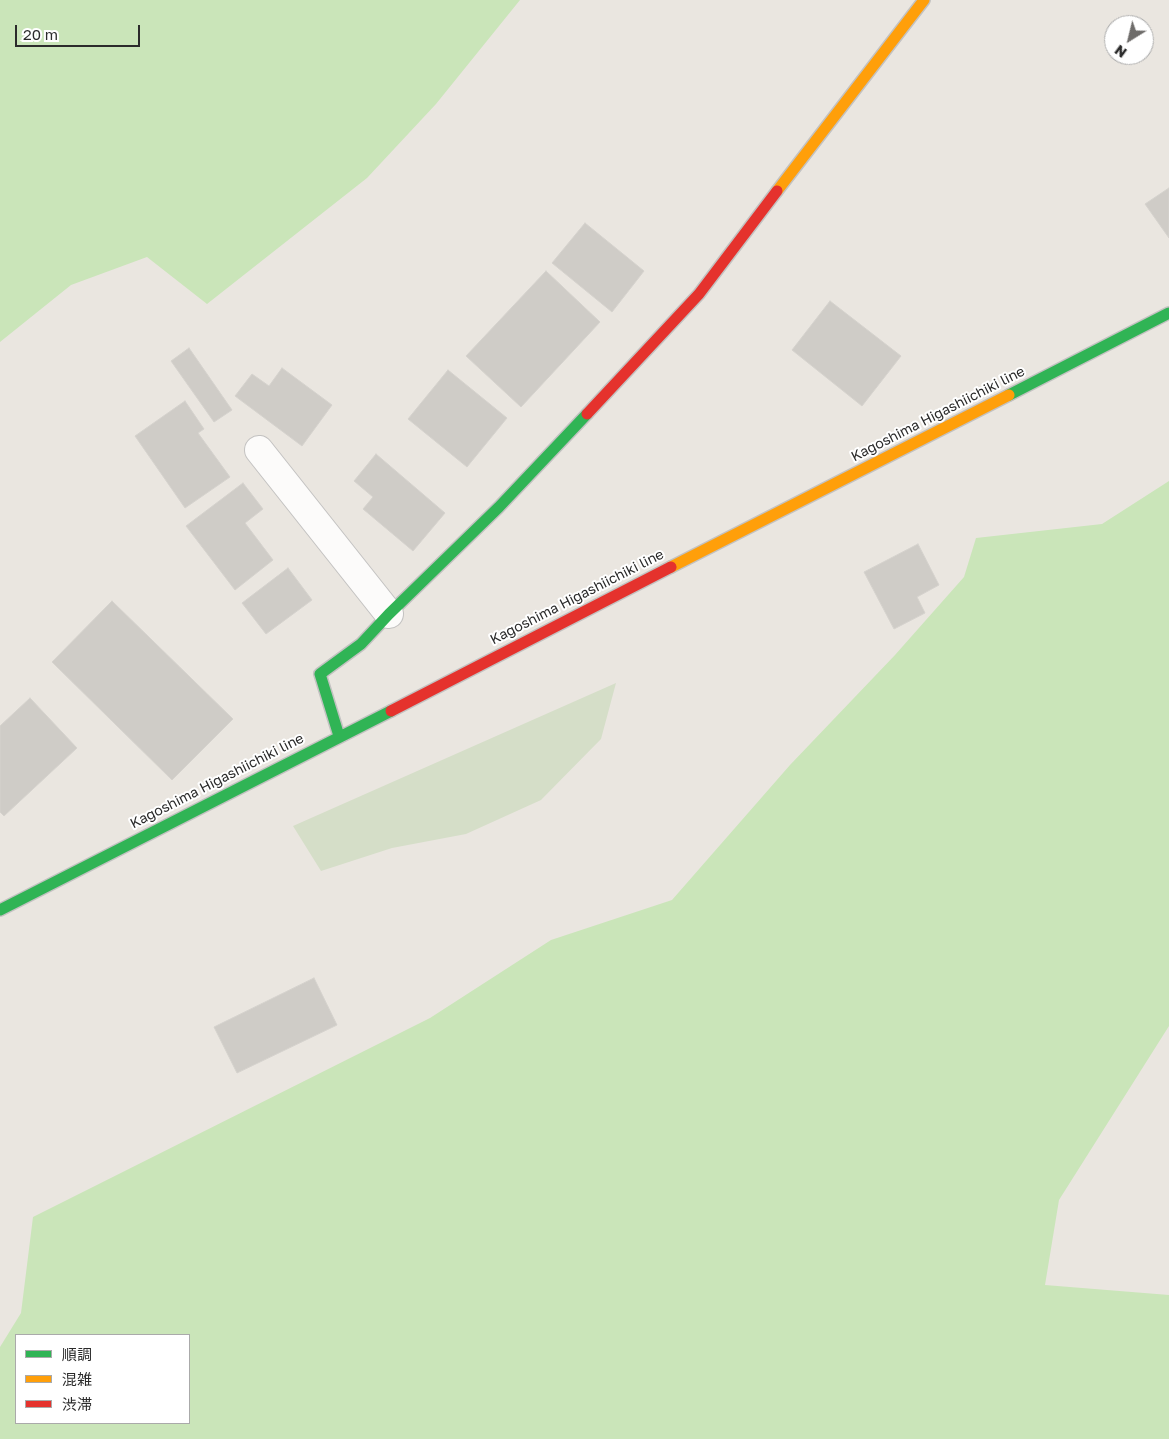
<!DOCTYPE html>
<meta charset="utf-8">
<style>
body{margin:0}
#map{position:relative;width:1169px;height:1439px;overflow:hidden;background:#eae6e0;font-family:"Golos Text","Noto Sans JP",sans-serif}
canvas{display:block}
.legend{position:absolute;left:15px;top:1334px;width:175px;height:90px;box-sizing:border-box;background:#fff;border:1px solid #aaa;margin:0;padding:6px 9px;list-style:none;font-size:15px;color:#2b2b2b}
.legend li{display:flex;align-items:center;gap:10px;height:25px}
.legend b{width:25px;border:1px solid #aaa}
.north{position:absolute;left:1104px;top:15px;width:50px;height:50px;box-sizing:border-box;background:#fff;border:1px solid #aaa;border-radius:50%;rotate:216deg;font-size:14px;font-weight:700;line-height:20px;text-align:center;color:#2b2b2b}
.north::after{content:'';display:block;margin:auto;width:18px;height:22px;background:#6e6c6a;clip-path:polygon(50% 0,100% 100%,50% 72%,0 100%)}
.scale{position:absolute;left:15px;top:25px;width:125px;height:22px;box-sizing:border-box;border:2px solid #2b2b2b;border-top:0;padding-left:6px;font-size:15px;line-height:18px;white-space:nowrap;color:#2b2b2b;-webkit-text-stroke:4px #fff;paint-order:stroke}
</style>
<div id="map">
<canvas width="1169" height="1439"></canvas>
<ul class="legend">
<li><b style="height:6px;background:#30b455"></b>順調</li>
<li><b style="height:6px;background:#ff9f0a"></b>混雑</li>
<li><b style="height:6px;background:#e5322d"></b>渋滞</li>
</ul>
<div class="north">N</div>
<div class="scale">20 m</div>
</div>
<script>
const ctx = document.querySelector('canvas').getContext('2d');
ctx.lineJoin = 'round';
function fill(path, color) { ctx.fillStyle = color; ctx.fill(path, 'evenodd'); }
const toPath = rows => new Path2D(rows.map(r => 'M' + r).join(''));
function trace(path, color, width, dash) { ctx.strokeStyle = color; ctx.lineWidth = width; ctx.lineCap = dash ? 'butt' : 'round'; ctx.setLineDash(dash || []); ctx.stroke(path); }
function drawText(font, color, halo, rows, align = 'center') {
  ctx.font = font + ' "Golos Text",sans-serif'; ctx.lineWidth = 4; ctx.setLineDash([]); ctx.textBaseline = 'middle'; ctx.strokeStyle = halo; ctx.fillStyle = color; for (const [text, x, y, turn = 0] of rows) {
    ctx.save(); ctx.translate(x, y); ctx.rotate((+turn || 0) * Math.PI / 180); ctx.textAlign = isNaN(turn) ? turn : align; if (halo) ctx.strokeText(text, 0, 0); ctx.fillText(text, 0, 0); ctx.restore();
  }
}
const green = toPath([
 [0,0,520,0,436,104,367,178,207,304,147,257,71,285,0,342],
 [1169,481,1169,1026,1059,1200,1045,1285,1169,1295,1169,1439,0,1439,0,1347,21,1313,33,1217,430,1018,551,940,672,900,790,765,895,655,964,577,976,538,1102,524],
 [16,1335,189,1335,189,1423,16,1423]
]);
const cemetery = toPath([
 [616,683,601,739,541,800,466,834,392,848,321,871,293,826]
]);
const building = toPath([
 [1169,188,1169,238,1145,204,1169,188],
 [585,223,644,271,612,312,552,263,585,223],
 [546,271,600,322,521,407,466,356,546,271],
 [830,301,901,356,862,406,792,350,830,301],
 [189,348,232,410,214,422,171,361,189,348],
 [282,368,332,405,302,446,235,396,252,374,269,386,282,368],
 [448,370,507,418,467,467,408,419,448,370],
 [185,401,204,429,198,433,230,477,185,508,135,436,185,401],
 [376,454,445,513,413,551,363,509,373,497,354,481,376,454],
 [243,483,263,509,245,523,273,560,235,590,186,526,243,483],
 [918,544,939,585,917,597,925,613,894,629,864,572,918,544],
 [288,568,312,600,266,634,242,603,288,568],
 [112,601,233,719,172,780,52,662,112,601],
 [30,698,77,748,4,816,0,812,0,726,30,698],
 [314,978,337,1025,237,1073,214,1027,314,978]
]);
const street = toPath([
 [259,450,389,614]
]);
const fast = toPath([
 [1009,395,1169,313],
 [339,736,320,674,361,644,389,614,499,507,587,414],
 [0,910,391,711]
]);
const slow = toPath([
 [777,191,924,0],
 [671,567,1009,395]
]);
const jam = toPath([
 [587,414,699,294,777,191],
 [391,711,671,567]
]);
const streetNames = [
 ["Kagoshima Higashiichiki line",938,414,-27],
 ["Kagoshima Higashiichiki line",577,597,-27],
 ["Kagoshima Higashiichiki line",217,781,-27]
];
fill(green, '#cae5b9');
fill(cemetery, '#d5dec8');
fill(building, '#cfccc7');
trace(building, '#d5d2cd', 1);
trace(street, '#c3c2c1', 30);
trace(fast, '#c3c2c1', 14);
trace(slow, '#c3c2c1', 14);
trace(jam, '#c3c2c1', 14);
trace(street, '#fcfbfa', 28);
trace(fast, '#30b455', 11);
trace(slow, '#ff9f0a', 11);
trace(jam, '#e5322d', 11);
drawText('14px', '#2b2b2b', '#fff', streetNames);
</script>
